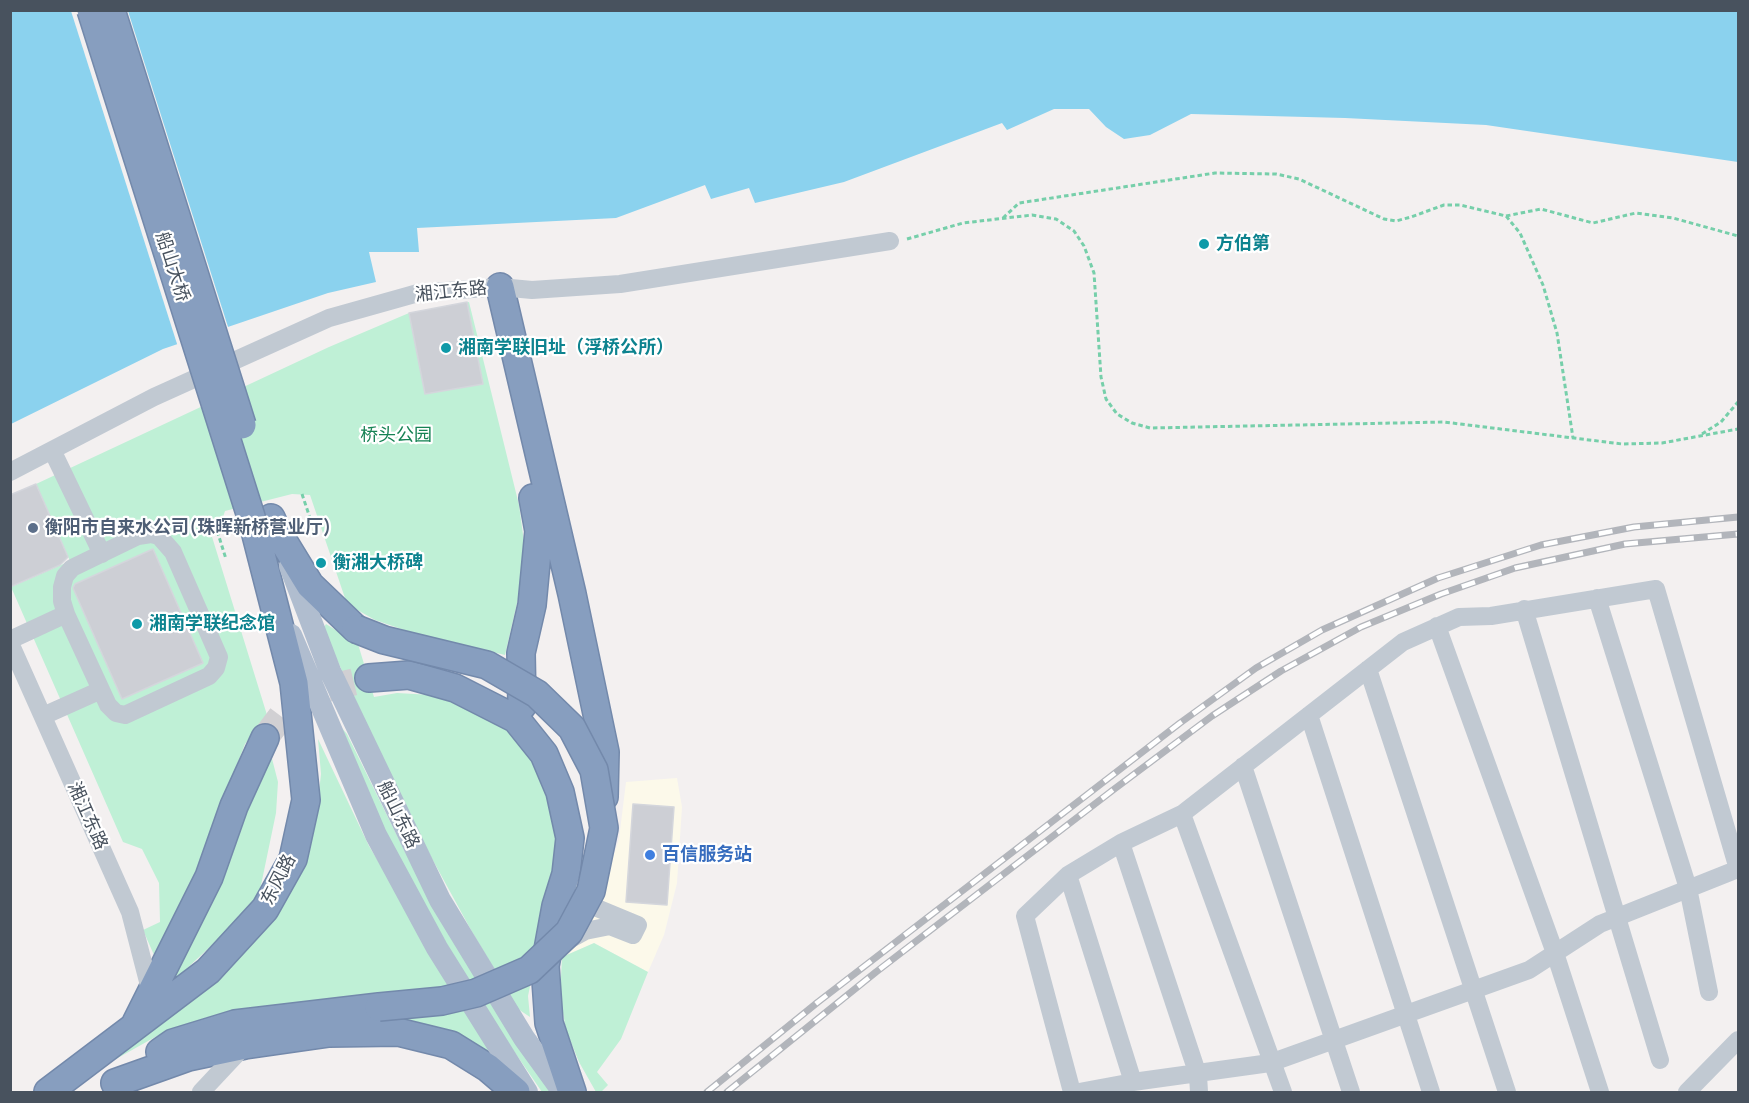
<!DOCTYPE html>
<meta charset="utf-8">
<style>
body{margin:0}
#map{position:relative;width:1749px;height:1103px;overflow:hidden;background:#f3f0f0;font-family:Manrope,sans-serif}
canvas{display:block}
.frame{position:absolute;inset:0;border:12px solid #48525e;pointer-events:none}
</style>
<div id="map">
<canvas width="1749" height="1103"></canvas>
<div class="frame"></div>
</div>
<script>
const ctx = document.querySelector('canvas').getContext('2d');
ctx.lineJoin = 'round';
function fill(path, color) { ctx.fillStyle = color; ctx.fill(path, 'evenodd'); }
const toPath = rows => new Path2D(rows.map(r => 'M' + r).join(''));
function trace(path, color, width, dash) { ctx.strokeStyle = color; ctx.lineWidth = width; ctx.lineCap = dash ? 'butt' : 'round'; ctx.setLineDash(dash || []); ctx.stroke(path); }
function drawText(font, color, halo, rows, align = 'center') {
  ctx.font = font + ' Manrope,"Noto Sans SC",sans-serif'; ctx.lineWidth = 4.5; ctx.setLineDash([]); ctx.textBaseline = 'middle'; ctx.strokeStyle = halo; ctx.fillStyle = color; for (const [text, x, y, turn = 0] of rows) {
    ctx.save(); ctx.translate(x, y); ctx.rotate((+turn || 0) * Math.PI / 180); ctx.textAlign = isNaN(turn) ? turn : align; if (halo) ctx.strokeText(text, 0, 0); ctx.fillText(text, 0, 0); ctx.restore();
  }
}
const commercial = toPath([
 [677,778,682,807,677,883,664,935,648,972,594,943,562,957,605,882,619,839,626,782]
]);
const green = toPath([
 [469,302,519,505,524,542,521,586,505,655,413,633,375,620,347,604,310,495,292,494,225,511,221,523,209,527,267,715,245,744,185,899,154,955,143,930,160,922,159,883,142,849,123,842,11,587,70,561,36,484,329,347,409,313],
 [326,624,358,644,374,697,397,693,432,695,471,707,510,732,534,761,553,799,560,843,528,996,530,1017,518,1009,471,930,406,811,323,629],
 [342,728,347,734,405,852,554,1092,542,1092,487,1012,396,858],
 [318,739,369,846,496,1057,452,1034,416,1022,243,1010,205,1018,157,1036,116,1059,112,1054,232,960,317,810,321,774],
 [269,747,278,782,276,813,260,890,244,915,182,973,164,984],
 [594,943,648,972,621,1039,597,1072,608,1085,601,1092,596,1092,579,1062,566,1030,560,996,562,957]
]);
const water = toPath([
 [11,11,1738,11,1738,162,1486,125,1345,118,1191,114,1150,135,1124,139,1106,127,1089,109,1054,109,1007,130,1002,123,844,182,755,203,749,188,711,199,705,185,616,218,417,228,419,252,369,252,376,282,328,293,163,349,11,424]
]);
const pier = toPath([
 [71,11,128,11,229,330,178,347]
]);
const building = toPath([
 [467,302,483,384,425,394,409,313,467,302],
 [36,484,68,557,60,565,10,587,10,495,36,484],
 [153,549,203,663,122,699,73,588,75,584,153,549],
 [633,804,674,807,667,905,626,902,633,804]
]);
const highwayTunnel = toPath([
 [265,738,286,710,325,689,369,678]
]);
const path = toPath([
 [1506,216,1541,209,1593,223,1636,213,1673,218,1738,236],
 [1003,218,1019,203,1215,173,1276,174,1299,179,1384,219,1396,221,1411,217,1444,205,1460,205,1506,216,1520,233,1543,285,1557,333,1573,438],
 [907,239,963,223,1032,215,1056,219,1074,231,1084,246,1094,273,1101,377,1106,399,1117,414,1132,423,1150,428,1444,422,1622,444,1662,443,1738,429],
 [1702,434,1721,422,1738,402],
 [302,494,314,530],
 [215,524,226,559]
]);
const minor = toPath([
 [52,450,102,554],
 [10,472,154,397,329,318,418,293,500,287,532,290,620,284,890,241],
 [151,534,159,536,173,552,219,657,216,668,209,676,125,715,116,713,108,705,66,614,62,601,62,587,65,576,72,568,138,536,151,534],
 [1597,598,1688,888,1709,992],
 [1524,609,1660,1060],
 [1437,626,1555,953,1600,1092],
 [10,640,66,614],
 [10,643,130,912,151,993],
 [1368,669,1507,1092],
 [1309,715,1431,1092],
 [43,716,101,690],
 [1243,766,1351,1092],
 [1182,814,1283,1092],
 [1121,843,1198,1075,1199,1092],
 [1068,875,1133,1082],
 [565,942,585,931,610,926,633,935,638,925,597,908,566,874],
 [201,1092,245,1045],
 [1072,1092,1025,916,1068,875,1121,843,1182,814,1403,642,1459,617,1491,616,1656,589,1738,869,1600,924,1529,970,1270,1063,1133,1082,1079,1092],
 [1687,1092,1738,1040]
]);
const major = toPath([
 [290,566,330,671,440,900,524,1038,563,1092],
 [291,635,376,835,437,948,527,1092]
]);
const highway = toPath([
 [500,287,572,594,605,752,604,797],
 [271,518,277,531,310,585,356,629],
 [369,678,409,675,455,688,516,719,544,754,560,792,570,838,566,874,556,906,545,966,549,1023,572,1092],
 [522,706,521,653,532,605,539,531,533,498],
 [136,1023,209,877,234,806,265,738],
 [160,1052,173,1043,235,1024,379,1007],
 [115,1083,188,1057,245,1045,329,1033,398,1032,451,1045,488,1068,516,1092],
 [48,1092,208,971,265,909,293,859,306,800,294,683,253,523]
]);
const rail = toPath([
 [707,1092,818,1002,1180,723,1256,668,1322,630,1438,578,1541,545,1634,527,1738,517],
 [727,1092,876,972,1113,790,1212,716,1281,671,1361,627,1441,594,1515,568,1625,544,1738,534]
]);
const highwayBridge = toPath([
 [91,10,253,523],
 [111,10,242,425],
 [356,629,384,640,487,665,537,694,572,728,594,770,604,828,591,891,569,932,529,970,476,993,442,1001,379,1007]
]);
const markers = [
 [1204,244,6,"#0f9aa8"],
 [446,348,6,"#0f9aa8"],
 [33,528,6,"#5c6f8a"],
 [321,563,6,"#0f9aa8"],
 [137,624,6,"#0f9aa8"],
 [650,855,6,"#3f7fe0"]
];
const cultureNames = [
 ["方伯第",1216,244],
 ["湘南学联旧址（浮桥公所）",458,348],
 ["衡湘大桥碑",333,563],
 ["湘南学联纪念馆",149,624]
];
const streetNames = [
 ["船山大桥",172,267,72],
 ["湘江东路",451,292,-6],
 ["船山东路",398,815,64],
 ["湘江东路",87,816,66],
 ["东风路",279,880,-63]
];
const parkNames = [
 ["桥头公园",396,436]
];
const serviceNames = [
 ["衡阳市自来水公司(珠晖新桥营业厅)",45,528]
];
const shopNames = [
 ["百信服务站",662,855]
];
fill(commercial, '#fcf9ea');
fill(green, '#bff0d6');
fill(water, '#8bd2ee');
fill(pier, '#f3f0f0');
fill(building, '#cdcfd5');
trace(building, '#d4d6dc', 1.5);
trace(highwayTunnel, '#d1d0d3', 27, [27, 14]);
trace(highway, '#7389ab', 30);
trace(path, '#76cfaa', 3, [4.5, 3]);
trace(minor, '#c1c9d2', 18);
trace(major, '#b0bdcf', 22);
trace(highway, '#879ebf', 27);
trace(rail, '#b2b5bb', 7);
trace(rail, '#fff', 4.5, [14]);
trace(highwayBridge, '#7389ab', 30, []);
trace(highwayBridge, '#879ebf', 27);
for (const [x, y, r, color] of markers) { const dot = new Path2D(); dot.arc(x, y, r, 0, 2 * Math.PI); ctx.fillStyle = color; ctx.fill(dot); trace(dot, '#fff', 2); }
drawText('bold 18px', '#0d838f', '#fff', cultureNames, 'left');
drawText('18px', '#48525e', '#fff', streetNames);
drawText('18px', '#168254', '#fff', parkNames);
drawText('bold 18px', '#4e5e75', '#fff', serviceNames, 'left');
drawText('bold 18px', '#366cbe', '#fff', shopNames, 'left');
</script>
